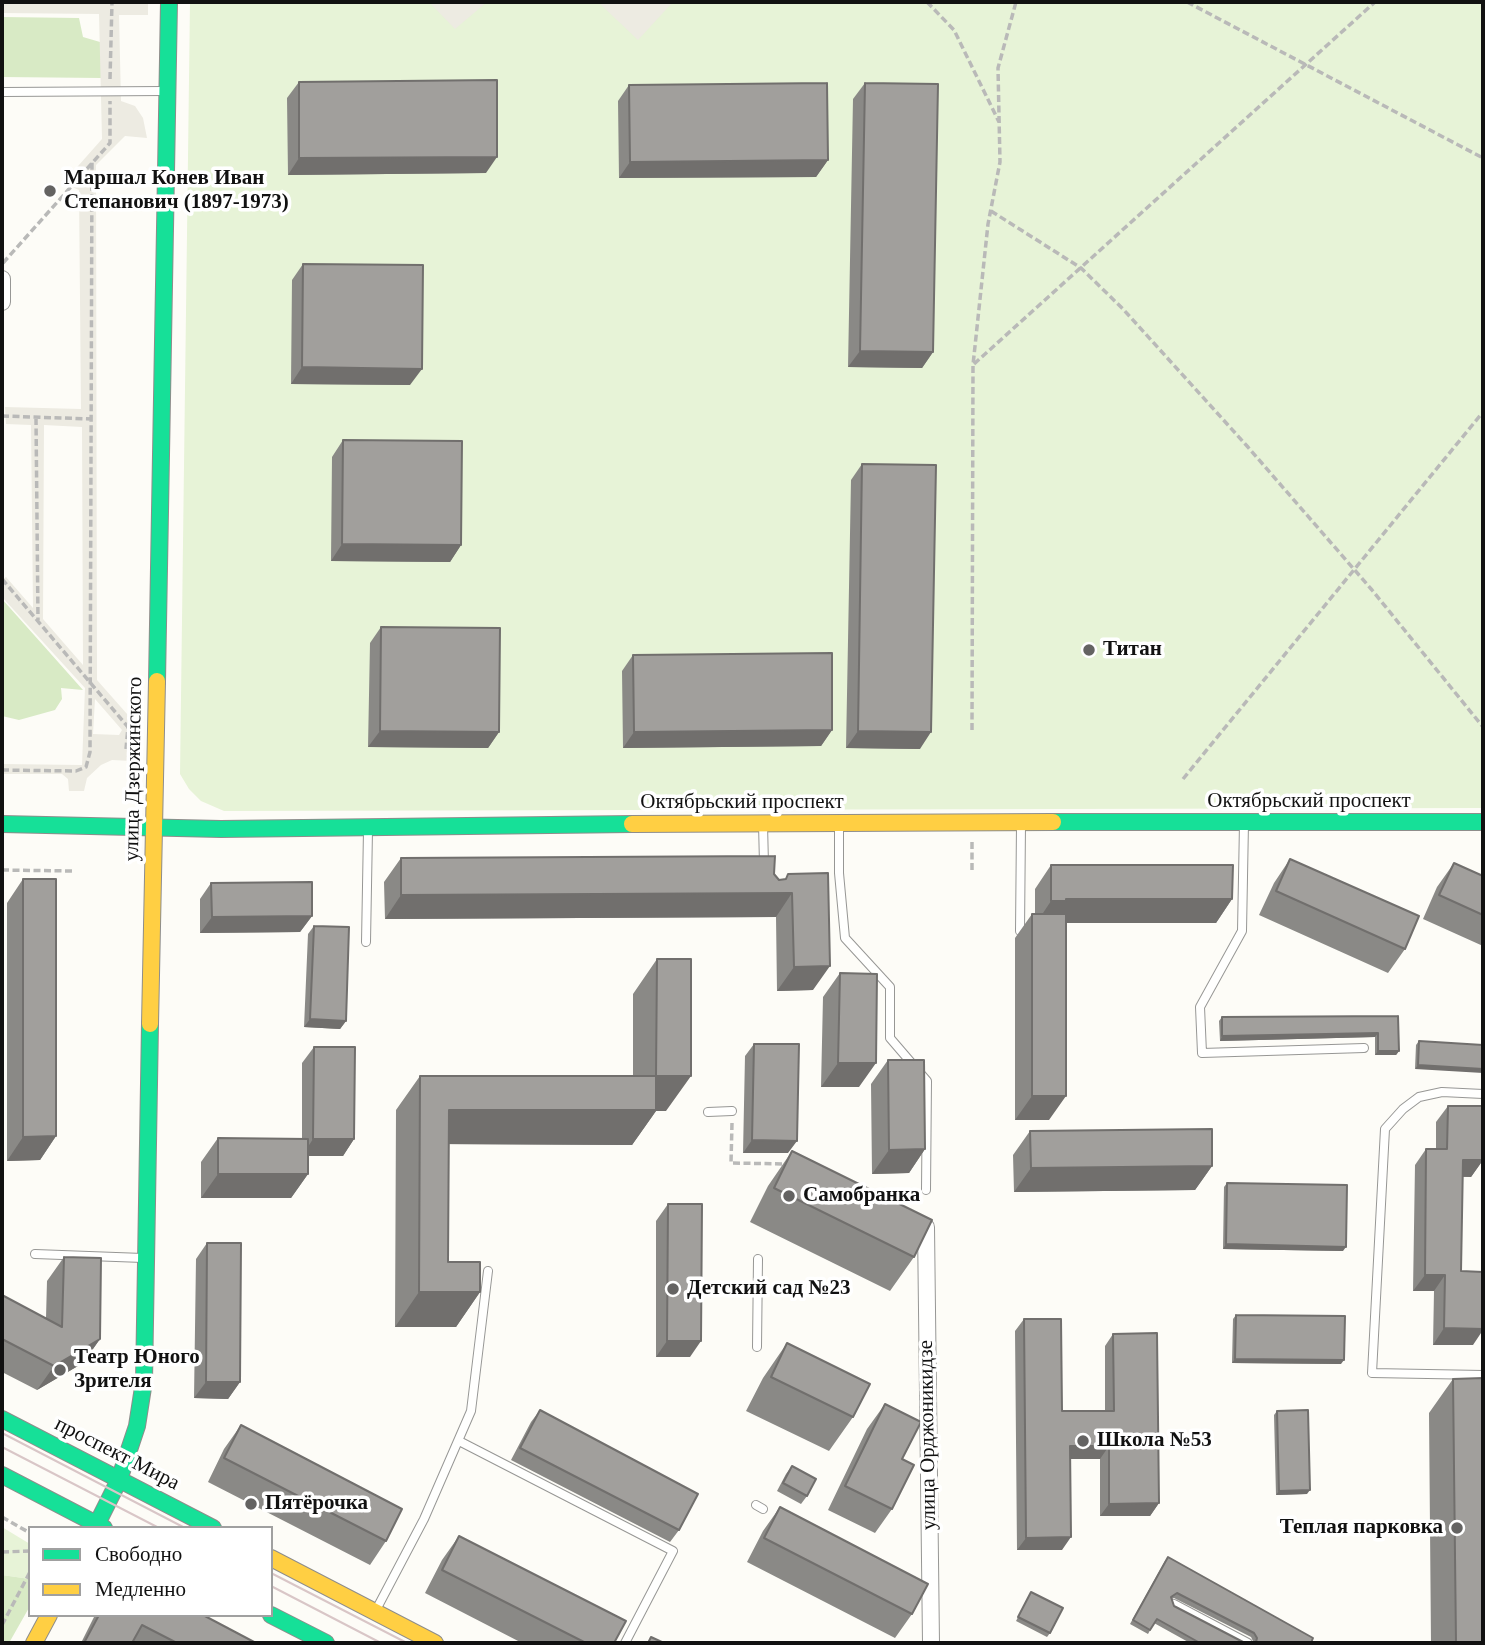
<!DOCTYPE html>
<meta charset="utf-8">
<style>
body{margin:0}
#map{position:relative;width:1485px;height:1645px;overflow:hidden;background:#fdfcf7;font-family:Georgia,serif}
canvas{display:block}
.frame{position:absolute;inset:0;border:4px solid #111;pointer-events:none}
.legend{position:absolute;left:28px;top:1526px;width:245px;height:91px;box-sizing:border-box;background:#fff;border:2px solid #a0a0a0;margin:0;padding:9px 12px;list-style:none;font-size:21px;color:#111}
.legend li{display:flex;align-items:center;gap:14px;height:35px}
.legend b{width:35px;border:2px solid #a0a0a0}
</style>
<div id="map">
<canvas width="1485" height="1645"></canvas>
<div class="frame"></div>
<ul class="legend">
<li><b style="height:9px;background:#16e098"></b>Свободно</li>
<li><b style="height:9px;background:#ffcf43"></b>Медленно</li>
</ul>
</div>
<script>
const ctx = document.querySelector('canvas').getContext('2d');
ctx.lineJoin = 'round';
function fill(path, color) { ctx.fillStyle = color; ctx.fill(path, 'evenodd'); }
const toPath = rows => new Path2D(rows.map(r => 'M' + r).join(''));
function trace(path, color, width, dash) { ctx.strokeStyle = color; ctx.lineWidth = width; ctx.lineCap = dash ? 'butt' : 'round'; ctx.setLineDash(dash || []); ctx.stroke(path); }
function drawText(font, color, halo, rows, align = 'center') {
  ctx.font = font + ' Georgia,serif'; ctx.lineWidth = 7; ctx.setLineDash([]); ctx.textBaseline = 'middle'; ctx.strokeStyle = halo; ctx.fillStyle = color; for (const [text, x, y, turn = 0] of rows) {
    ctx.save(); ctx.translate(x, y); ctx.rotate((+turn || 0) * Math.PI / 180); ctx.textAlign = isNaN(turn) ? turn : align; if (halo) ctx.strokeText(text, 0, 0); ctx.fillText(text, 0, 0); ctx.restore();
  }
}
const green = toPath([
 [190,2,1483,2,1483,808,224,811,201,801,189,789,180,774],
 [2,1527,30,1544,30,1579,2,1575]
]);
const forest = toPath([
 [2,17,79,18,83,37,100,42,102,78,2,77],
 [2,599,83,690,61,688,62,699,55,710,19,720,2,716],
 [2,1575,30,1579,30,1606,9,1643,2,1643]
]);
const plaza = toPath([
 [2,2,148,2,148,15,119,15,121,101,135,106,143,118,147,138,125,136,96,165,97,680,135,723,132,761,112,760,101,765,87,778,84,791,69,791,68,779,62,774,2,774,2,764,82,765,85,688,2,597,2,580,6,577,33,608,31,425,6,424,5,407,81,409,79,190,63,183,102,139,99,14,2,13],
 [44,425,82,427,83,665,43,619],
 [95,699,122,730,119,735,93,734],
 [429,2,487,2,455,29],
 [569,2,673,2,638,40,599,3]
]);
const path = toPath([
 [927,2,954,30,999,122],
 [1187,2,1483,158],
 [110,79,112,2],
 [991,211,1081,268,1123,309,1247,446,1372,590,1483,727],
 [3,263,110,143,110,101],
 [974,364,1375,2],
 [2,416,92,419],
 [36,418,38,620],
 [2,579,128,727,126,749],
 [972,730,973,365,988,224,1000,162,998,68,1016,2],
 [2,770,76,771,86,767,90,752,92,162],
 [1183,779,1483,412],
 [972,842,972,873],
 [2,870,73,871],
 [732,1123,731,1163,786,1164],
 [2,1517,30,1533],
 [2,1552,30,1551],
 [2,1625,30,1572]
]);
const lane = toPath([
 [2,92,165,91],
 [1244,823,1242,931,1200,1007,1202,1053,1364,1048],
 [763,824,764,864],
 [839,825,839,873,845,938,890,987,890,1038,927,1081,926,1190],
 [1021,825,1020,931,1030,931],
 [366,942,368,830],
 [1483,1094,1442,1092,1419,1097,1403,1109,1385,1129,1372,1373,1483,1375],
 [708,1112,732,1111],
 [35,1254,143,1258],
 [757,1347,758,1259],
 [459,1441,673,1551,625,1643],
 [756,1505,763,1509],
 [1174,1604,1248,1643],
 [376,1610,424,1519,471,1411,488,1271]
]);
const street = toPath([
 [2,279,2,302],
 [926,1227,931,1643]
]);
const fast = toPath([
 [157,681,169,2],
 [1053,822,1483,822],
 [2,824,221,829,632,824],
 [2,1419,213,1528],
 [2,1475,104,1528],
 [95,1528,119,1480,137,1426,144,1381,150,1024],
 [271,1615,326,1643]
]);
const slow = toPath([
 [632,824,1053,822],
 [150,1024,157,681],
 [271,1558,435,1643],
 [34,1643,49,1615]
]);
const tram = toPath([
 [2,1433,185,1528],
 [2,1447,159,1528],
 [271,1573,407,1643],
 [271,1586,381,1643]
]);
const wall = toPath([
 [299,82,486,173,288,175,287,98],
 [865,83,933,352,922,368,848,367,853,99],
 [629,85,828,160,816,177,619,178,618,101],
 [303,264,410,385,291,384,292,280],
 [343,440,461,545,450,562,331,561,332,457],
 [862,464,920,749,846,748,851,480],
 [381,627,499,732,488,748,368,747,370,643],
 [633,655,832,730,821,746,623,748,622,671],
 [401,858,774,874,779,880,785,879,788,874,813,990,777,991,776,917,385,919,384,882],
 [1290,859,1405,949,1388,973,1259,915,1274,883],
 [1454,863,1483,876,1483,946,1423,919,1437,887],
 [1051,865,1232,899,1216,923,1066,923,1049,1120,1015,1120,1015,938,1032,914,1035,914,1035,889],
 [23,879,56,1136,40,1160,7,1161,7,903],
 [211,883,312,916,300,932,200,933,200,899],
 [314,926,346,1021,340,1029,304,1027,308,934],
 [657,959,666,1111,656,1111,632,1145,449,1144,448,1262,480,1292,456,1327,395,1327,396,1110,420,1076,633,1076,633,994],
 [840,973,859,1087,821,1087,823,997],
 [1398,1016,1399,1051,1396,1055,1375,1055,1375,1037,1220,1041,1219,1021,1222,1017],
 [1419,1041,1483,1045,1415,1069,1416,1045],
 [754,1044,788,1153,743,1153,745,1056],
 [314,1047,354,1139,343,1156,308,1156,308,1174,291,1198,201,1198,201,1162,218,1138,302,1139,302,1063],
 [888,1060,925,1149,909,1173,872,1174,871,1084],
 [1448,1106,1483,1160,1471,1177,1463,1177,1461,1271,1473,1345,1433,1345,1434,1291,1413,1291,1415,1165,1426,1149,1436,1149,1436,1122],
 [1030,1131,1212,1166,1195,1190,1014,1192,1013,1155],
 [792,1151,914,1257,890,1291,750,1222,768,1186],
 [1227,1183,1343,1251,1223,1249,1224,1187],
 [668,1204,690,1357,656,1357,656,1221],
 [207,1243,240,1382,228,1399,194,1398,196,1259],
 [64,1257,100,1339,83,1363,37,1390,2,1372,2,1295,46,1318,47,1281],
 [1236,1315,1341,1364,1232,1363,1233,1319],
 [1024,1319,1062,1411,1105,1411,1105,1346,1113,1334,1159,1503,1150,1516,1100,1516,1100,1459,1070,1459,1062,1550,1017,1550,1015,1331],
 [787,1343,853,1417,829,1451,746,1411,763,1378],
 [1453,1379,1483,1643,1431,1643,1429,1413],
 [885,1404,902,1459,892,1509,875,1533,828,1510,867,1429],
 [540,1410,679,1530,670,1542,511,1460,531,1422],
 [1277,1411,1307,1494,1276,1495,1274,1415],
 [241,1425,386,1541,370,1565,208,1482,224,1449],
 [792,1466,807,1496,801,1504,777,1491,786,1474],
 [780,1507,912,1614,895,1638,747,1562,763,1531],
 [459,1536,614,1643,522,1643,425,1593,442,1560],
 [1165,1561,1311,1643,1254,1643,1251,1637,1174,1598,1172,1599,1174,1606,1245,1643,1190,1643,1154,1623,1148,1634,1130,1624],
 [1031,1592,1050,1633,1047,1637,1016,1621],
 [95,1615,203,1615,256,1643,81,1643]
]);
const shadedWall = toPath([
 [497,157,486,173,288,175,299,158],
 [828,160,816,177,619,178,630,162],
 [860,351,933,352,922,368,848,367],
 [302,367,422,369,410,385,291,384],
 [342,544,461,545,450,562,331,561],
 [832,730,821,746,623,748,634,732],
 [380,731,499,732,488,748,368,747],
 [858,731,931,732,920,749,846,748],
 [792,893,776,917,385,919,401,895],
 [1066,899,1232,899,1216,923,1051,923,1035,925,1051,901],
 [312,916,300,932,200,933,212,917],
 [830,966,813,990,777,991,794,967],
 [310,1019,346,1021,340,1029,304,1027],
 [1378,1033,1375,1037,1220,1041,1222,1036],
 [1378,1051,1399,1051,1396,1055,1375,1055],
 [838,1063,876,1063,859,1087,821,1087],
 [1418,1065,1483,1069,1483,1073,1415,1069],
 [656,1076,691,1076,666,1111,656,1111,632,1145,425,1144,449,1110],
 [1032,1096,1066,1096,1049,1120,1015,1120],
 [56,1136,40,1160,7,1161,23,1137],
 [313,1139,354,1139,343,1156,302,1156],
 [752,1140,797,1141,788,1153,743,1153],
 [925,1149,909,1173,872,1174,889,1150],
 [1463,1160,1483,1160,1471,1177,1451,1176],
 [1212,1166,1195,1190,1014,1192,1031,1168],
 [218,1174,308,1174,291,1198,201,1198],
 [1226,1244,1346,1247,1343,1251,1223,1249],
 [1425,1275,1445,1275,1434,1291,1413,1291],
 [419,1292,480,1292,456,1327,395,1327],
 [1444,1328,1483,1329,1483,1330,1473,1345,1433,1345],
 [100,1339,83,1363,37,1390,54,1366],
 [667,1341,701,1341,690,1357,656,1357],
 [1235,1359,1344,1360,1341,1364,1232,1363],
 [206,1382,240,1382,228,1399,194,1398],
 [1070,1446,1109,1446,1100,1459,1061,1459],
 [1310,1490,1307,1494,1276,1495,1279,1491],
 [1159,1503,1150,1516,1100,1516,1109,1504],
 [1071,1537,1062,1550,1017,1550,1026,1538]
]);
const building = toPath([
 [497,80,497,157,299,158,299,82,497,80],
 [827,83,828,160,630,162,629,85,827,83],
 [865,83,938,84,933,352,860,351,865,83],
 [303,264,423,265,422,369,302,367,303,264],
 [343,440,462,441,461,545,342,544,343,440],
 [862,464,936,465,931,732,858,731,862,464],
 [381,627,500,628,499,732,380,731,381,627],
 [832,653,832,730,634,732,633,655,832,653],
 [775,856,774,874,779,880,786,879,788,874,828,873,830,966,794,967,792,893,401,895,401,858,775,856],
 [1290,859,1419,916,1405,949,1276,891,1290,859],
 [1454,863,1483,876,1483,915,1439,895,1454,863],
 [1051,865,1233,865,1232,899,1066,899,1066,901,1051,901,1051,865],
 [23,879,56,879,56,1136,23,1137,23,879],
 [312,882,312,916,212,917,211,883,312,882],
 [1032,914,1066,914,1066,1096,1032,1096,1032,914],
 [314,926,349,927,346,1021,310,1019,314,926],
 [657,959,691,959,691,1076,656,1076,657,959],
 [840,973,877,974,876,1063,838,1063,840,973],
 [1398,1016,1399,1051,1378,1051,1378,1033,1222,1036,1222,1017,1398,1016],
 [1419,1041,1483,1045,1483,1069,1418,1065,1419,1041],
 [754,1044,799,1044,797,1141,752,1140,754,1044],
 [314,1047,355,1047,354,1139,313,1139,314,1047],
 [888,1060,924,1060,925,1149,889,1150,888,1060],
 [420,1076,656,1076,656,1110,449,1110,448,1262,480,1262,480,1292,419,1292,420,1076],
 [1448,1106,1483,1106,1483,1160,1463,1160,1461,1271,1483,1272,1483,1329,1444,1328,1445,1275,1425,1275,1426,1149,1447,1149,1448,1106],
 [1212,1129,1212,1166,1031,1168,1030,1131,1212,1129],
 [218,1138,308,1139,308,1174,218,1174,218,1138],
 [792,1151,932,1220,914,1257,774,1188,792,1151],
 [1227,1183,1347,1185,1346,1247,1226,1244,1227,1183],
 [668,1204,702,1204,701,1341,667,1341,668,1204],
 [207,1243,241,1243,240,1382,206,1382,207,1243],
 [64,1257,101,1258,100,1339,54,1366,2,1339,2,1295,62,1327,64,1257],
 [1236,1315,1345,1316,1344,1360,1235,1359,1236,1315],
 [1024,1319,1061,1319,1062,1411,1114,1411,1113,1334,1157,1333,1159,1503,1109,1504,1109,1446,1070,1446,1071,1537,1026,1538,1024,1319],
 [787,1343,870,1384,853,1417,771,1377,787,1343],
 [1483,1378,1483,1643,1456,1643,1453,1379,1483,1378],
 [885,1404,921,1422,902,1459,914,1465,892,1509,845,1486,885,1404],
 [540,1410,698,1494,679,1530,520,1448,540,1410],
 [1308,1410,1310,1490,1279,1491,1277,1411,1308,1410],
 [241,1425,402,1509,386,1541,224,1458,241,1425],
 [792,1466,816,1479,807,1496,783,1483,792,1466],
 [780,1507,928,1584,912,1614,764,1538,780,1507],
 [459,1536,626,1621,614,1643,586,1643,442,1570,459,1536],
 [1168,1557,1313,1638,1311,1643,1253,1643,1256,1642,1257,1638,1254,1633,1177,1593,1171,1597,1174,1606,1245,1643,1200,1643,1157,1619,1150,1630,1133,1620,1168,1557],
 [1031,1592,1063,1608,1050,1633,1018,1617,1031,1592],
 [99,1615,203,1615,256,1643,177,1643,142,1625,132,1643,84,1643,99,1615],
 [651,1637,664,1643,648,1643,651,1637]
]);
const markers = [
 [50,191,7,"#646362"],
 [1089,650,7,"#646362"],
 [789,1196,7,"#646362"],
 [673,1289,7,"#646362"],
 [60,1370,7,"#646362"],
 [1083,1441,7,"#646362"],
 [251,1504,7,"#646362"],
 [1457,1528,7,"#646362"]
];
const poiNames = [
 ["Маршал Конев Иван",64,179],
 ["Степанович (1897-1973)",64,203],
 ["Титан",1103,650],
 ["Самобранка",803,1196],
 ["Детский сад №23",687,1289],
 ["Театр Юного",74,1358],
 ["Зрителя",74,1382],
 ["Школа №53",1097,1441],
 ["Пятёрочка",265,1504],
 ["Теплая парковка",1443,1528,"right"]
];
const streetNames = [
 ["улица Дзержинского",134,769,-89],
 ["Октябрьский проспект",1309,801],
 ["Октябрьский проспект",742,802],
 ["улица Орджоникидзе",928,1435,-91],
 ["проспект Мира",117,1454,27]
];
fill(green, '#e7f3d7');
fill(forest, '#d8eac5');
fill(plaza, '#edebe2');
trace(lane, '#979795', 10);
trace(street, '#979795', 18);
trace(fast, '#8e8d8b', 18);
trace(slow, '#8e8d8b', 18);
trace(path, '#b9b9b8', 3.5, [7, 3.5]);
trace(lane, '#fffffe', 8);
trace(street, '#fffffe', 16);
trace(fast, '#16e098', 16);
trace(slow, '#ffcf43', 16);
trace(tram, '#d9c6c7', 2);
fill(wall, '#8a8986');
fill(shadedWall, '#716f6d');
fill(building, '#a19f9c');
trace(building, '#716f6d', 2);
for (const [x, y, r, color] of markers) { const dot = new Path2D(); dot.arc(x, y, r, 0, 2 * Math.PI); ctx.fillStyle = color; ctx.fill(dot); trace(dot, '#fff', 2.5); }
drawText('bold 21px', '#111', '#fff', poiNames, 'left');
drawText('21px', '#111', '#fff', streetNames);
</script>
